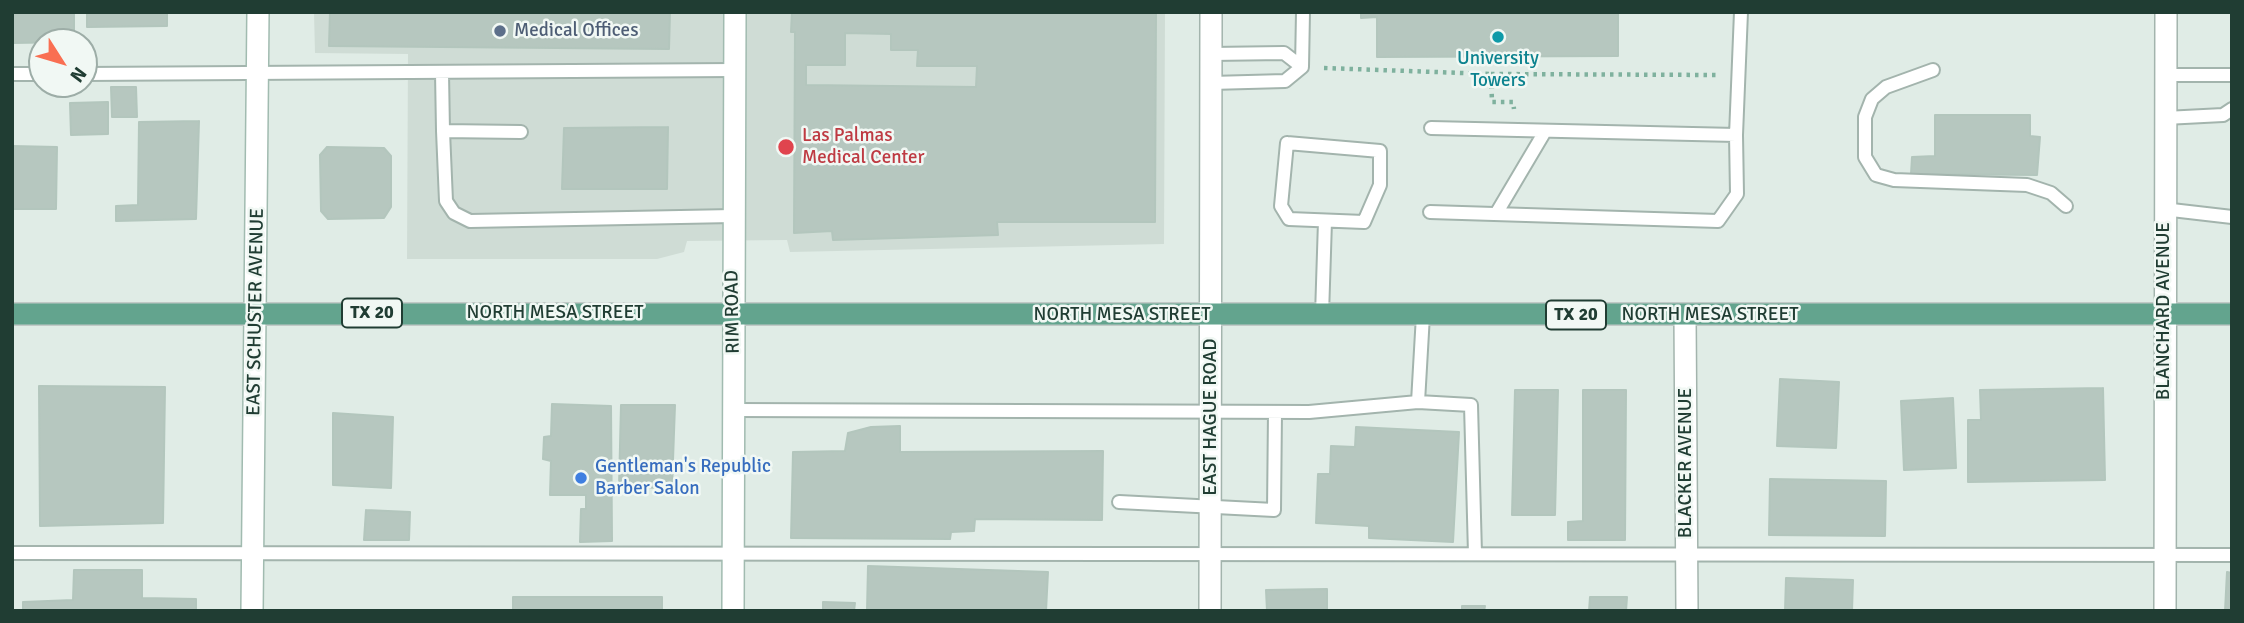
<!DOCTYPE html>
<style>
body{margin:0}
#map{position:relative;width:2244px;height:623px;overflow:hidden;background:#e0ece6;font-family:Signika,sans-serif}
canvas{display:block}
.frame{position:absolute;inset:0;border:14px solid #203d33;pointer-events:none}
.north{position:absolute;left:28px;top:28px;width:70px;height:70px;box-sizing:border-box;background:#f1f8f4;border:2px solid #9dada7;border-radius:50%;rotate:127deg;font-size:19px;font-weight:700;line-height:28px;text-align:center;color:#203d33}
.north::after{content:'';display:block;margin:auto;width:24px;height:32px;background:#f96f52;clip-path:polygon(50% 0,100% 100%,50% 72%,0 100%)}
</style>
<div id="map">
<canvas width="2244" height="623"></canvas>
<div class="frame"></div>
<div class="north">N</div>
</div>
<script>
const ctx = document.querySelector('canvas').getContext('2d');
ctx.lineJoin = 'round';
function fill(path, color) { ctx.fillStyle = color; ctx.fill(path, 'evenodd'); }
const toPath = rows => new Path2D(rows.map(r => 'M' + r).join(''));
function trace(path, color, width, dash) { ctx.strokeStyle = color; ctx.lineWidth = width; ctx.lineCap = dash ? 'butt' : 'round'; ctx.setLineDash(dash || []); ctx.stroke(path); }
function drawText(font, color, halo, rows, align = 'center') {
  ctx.font = font + ' Signika,sans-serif'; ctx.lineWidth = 5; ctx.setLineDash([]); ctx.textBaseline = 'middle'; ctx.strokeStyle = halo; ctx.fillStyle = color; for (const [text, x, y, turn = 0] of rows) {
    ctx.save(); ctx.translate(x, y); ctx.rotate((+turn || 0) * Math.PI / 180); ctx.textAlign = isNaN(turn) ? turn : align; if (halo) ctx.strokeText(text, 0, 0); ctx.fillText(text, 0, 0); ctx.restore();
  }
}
const built = toPath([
 [314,12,1165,12,1164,244,790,252,787,240,687,241,684,252,657,259,407,259,408,54,315,53]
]);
const building = toPath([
 [12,12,74,12,74,42,12,43,12,12],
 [87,12,167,12,167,26,87,27,87,12],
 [330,12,670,12,669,49,329,46,330,12],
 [792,12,1156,12,1155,222,997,222,998,235,833,240,832,231,794,233,795,32,791,32,792,12],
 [845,33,891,34,891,50,918,50,917,66,977,66,976,87,806,85,806,65,845,65,845,33],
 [1361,12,1618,12,1618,56,1377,57,1377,17,1361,18,1361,12],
 [111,87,136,87,137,117,112,117,111,87],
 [108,102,108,134,71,135,70,103,108,102],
 [1935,115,2030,115,2030,136,2040,137,2037,175,1911,174,1912,157,1935,156,1935,115],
 [199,121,196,219,116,221,116,206,138,205,139,122,199,121],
 [668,127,667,189,562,189,564,128,668,127],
 [12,146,57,147,56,209,12,209,12,146],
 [327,147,384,148,391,156,391,207,384,218,328,219,321,211,320,155,327,147],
 [1780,379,1839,382,1836,448,1777,446,1780,379],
 [39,386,165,387,163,523,40,526,39,386],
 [2103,388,2105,480,1968,482,1968,420,1981,420,1980,390,2103,388],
 [1515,390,1558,390,1555,515,1512,515,1515,390],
 [1583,390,1626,390,1625,540,1568,540,1568,522,1583,521,1583,390],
 [1953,398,1956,468,1904,470,1901,401,1953,398],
 [552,404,611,406,612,541,580,542,581,509,586,509,586,495,550,495,551,461,543,459,544,437,551,436,552,404],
 [621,405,675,405,672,488,619,487,621,405],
 [333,413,393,417,391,488,333,485,333,413],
 [900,426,900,452,1103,451,1102,520,975,519,974,531,951,532,950,539,791,538,793,452,845,451,848,433,871,427,900,426],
 [1356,427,1459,432,1453,542,1369,538,1369,526,1316,523,1318,474,1330,474,1331,446,1355,447,1356,427],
 [1770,479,1886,481,1885,536,1769,535,1770,479],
 [366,510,410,512,409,540,364,540,366,510],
 [868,566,1048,572,1046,611,867,611,868,566],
 [74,570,142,570,142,598,196,599,196,611,23,611,23,602,73,600,74,570],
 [2227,572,2232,573,2232,611,2225,611,2227,572],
 [1786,578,1853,580,1852,611,1785,611,1786,578],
 [1327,589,1327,611,1267,611,1266,590,1327,589],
 [513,597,662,597,662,611,513,611,513,597],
 [1590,597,1627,597,1626,611,1589,611,1590,597],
 [823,602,855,603,854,611,823,611,823,602],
 [1462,606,1485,606,1484,611,1462,611,1462,606]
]);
const path = toPath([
 [1324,68,1491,74,1492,102,1513,102,1514,109],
 [1491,74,1717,75]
]);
const lane = toPath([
 [1211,54,1284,53,1302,67],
 [1933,70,1886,87,1872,99,1865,117,1865,157,1876,175,1894,180,2027,185,2051,193,2066,206],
 [442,73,443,131,521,132],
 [12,74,42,74],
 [84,74,735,70],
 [2166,75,2232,75],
 [1211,83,1285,81,1302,67,1303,12],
 [2165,118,2223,115,2232,109],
 [1431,128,1736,135],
 [443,131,446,201,454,213,470,221,733,216],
 [1287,143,1380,151,1380,185,1364,222,1289,219,1281,206,1287,143],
 [2163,209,2232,217],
 [1430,212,1718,221,1737,194,1736,135,1741,12],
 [1496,214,1544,133],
 [1322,315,1325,221],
 [1423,315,1418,402,1471,405,1475,554],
 [735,410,1309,412,1418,402],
 [1119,502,1274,510,1275,412],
 [12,553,2232,555]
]);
const street = toPath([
 [1685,315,1687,611],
 [1210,611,1211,12],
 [2165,611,2166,12]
]);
const secondary = toPath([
 [252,611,258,12],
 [733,611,735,12]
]);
const primary = toPath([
 [12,314,2232,314]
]);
const markers = [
 [500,31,7,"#5c6f8a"],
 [1498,37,7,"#0f9aa8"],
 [786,147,9,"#e0444e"],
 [581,478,7,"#3f7fe0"]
];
const shields = [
 [372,313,60],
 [1576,315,60]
];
const shieldNames = [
 ["TX 20",372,313],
 ["TX 20",1576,315]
];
const serviceNames = [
 ["Medical Offices",514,31]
];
const cultureNames = [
 ["University",1498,59],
 ["Towers",1498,81]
];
const healthNames = [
 ["Las Palmas",802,136],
 ["Medical Center",802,158]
];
const streetNames = [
 ["BLANCHARD AVENUE",2164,311,-90],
 ["EAST SCHUSTER AVENUE",256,312,-89],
 ["RIM ROAD",733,312,-91],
 ["NORTH MESA STREET",555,313],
 ["NORTH MESA STREET",1122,315],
 ["NORTH MESA STREET",1710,315],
 ["EAST HAGUE ROAD",1211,417,-90],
 ["BLACKER AVENUE",1686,463,-90]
];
const shopNames = [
 ["Gentleman's Republic",595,467],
 ["Barber Salon",595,489]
];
fill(built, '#cfdcd5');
fill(building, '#b6c7bf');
trace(building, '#b3c6bd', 2);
trace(lane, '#a3b4ad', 16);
trace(street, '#a3b4ad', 24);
trace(secondary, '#a1bbb0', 24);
trace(primary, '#c1c9c6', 24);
trace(path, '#7fb19e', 4.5, [3.5, 5]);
trace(lane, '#fff', 12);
trace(street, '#fff', 21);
trace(secondary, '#fff', 21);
trace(primary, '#63a48e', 21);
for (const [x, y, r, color] of markers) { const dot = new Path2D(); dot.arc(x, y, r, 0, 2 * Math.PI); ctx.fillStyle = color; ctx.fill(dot); trace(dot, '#f1f8f4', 2.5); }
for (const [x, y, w] of shields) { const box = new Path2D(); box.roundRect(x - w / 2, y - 14.5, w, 29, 5); ctx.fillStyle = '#f1f8f4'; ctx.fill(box); trace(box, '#203d33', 2); }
drawText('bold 18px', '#203d33', null, shieldNames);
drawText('19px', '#4e5e75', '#f1f8f4', serviceNames, 'left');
drawText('19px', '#0d838f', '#f1f8f4', cultureNames);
drawText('19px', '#be3a42', '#f1f8f4', healthNames, 'left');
drawText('19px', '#203d33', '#f1f8f4', streetNames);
drawText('19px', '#366cbe', '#f1f8f4', shopNames, 'left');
</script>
